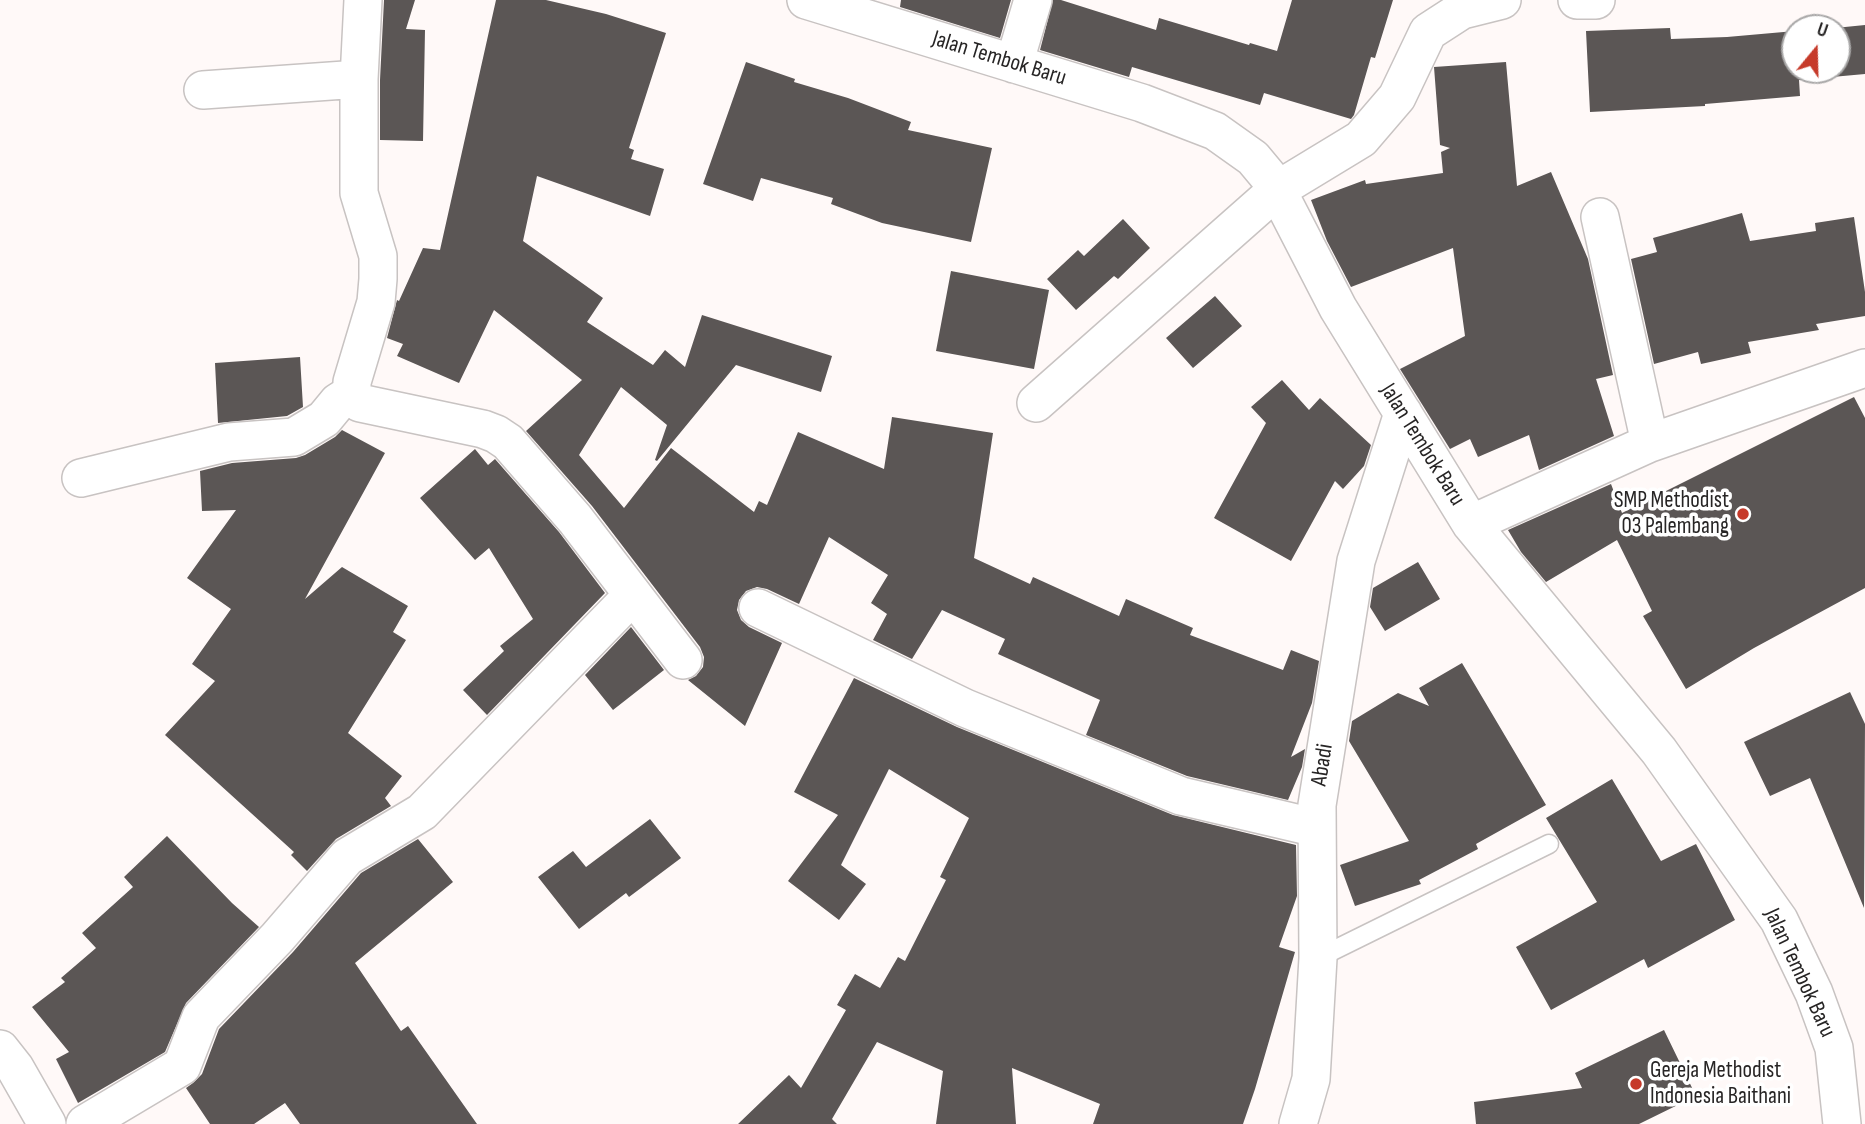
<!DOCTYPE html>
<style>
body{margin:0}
#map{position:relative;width:1865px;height:1124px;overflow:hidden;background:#fff9f8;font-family:"Sofia Sans Condensed",sans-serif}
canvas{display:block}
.north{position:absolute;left:1781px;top:14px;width:70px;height:70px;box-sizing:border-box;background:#fff;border:2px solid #a9a8a8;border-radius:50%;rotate:19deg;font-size:19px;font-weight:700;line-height:28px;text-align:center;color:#272525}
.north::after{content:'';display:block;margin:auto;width:24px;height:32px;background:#c63a2a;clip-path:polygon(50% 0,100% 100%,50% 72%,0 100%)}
</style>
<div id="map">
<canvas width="1865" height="1124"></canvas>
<div class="north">U</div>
</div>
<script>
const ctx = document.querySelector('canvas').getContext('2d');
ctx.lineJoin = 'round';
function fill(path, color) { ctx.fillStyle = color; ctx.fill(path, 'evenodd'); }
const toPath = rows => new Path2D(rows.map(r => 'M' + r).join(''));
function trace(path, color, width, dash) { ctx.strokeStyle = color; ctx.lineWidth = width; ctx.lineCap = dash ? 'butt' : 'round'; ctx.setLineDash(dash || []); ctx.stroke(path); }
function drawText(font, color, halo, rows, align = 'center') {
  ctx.font = font + ' "Sofia Sans Condensed",sans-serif'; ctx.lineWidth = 7; ctx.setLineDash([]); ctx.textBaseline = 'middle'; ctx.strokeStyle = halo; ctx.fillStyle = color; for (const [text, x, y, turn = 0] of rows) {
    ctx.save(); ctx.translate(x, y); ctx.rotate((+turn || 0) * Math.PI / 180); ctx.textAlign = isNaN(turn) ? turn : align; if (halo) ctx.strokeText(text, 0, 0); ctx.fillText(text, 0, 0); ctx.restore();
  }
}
const building = toPath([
 [384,0,415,0,406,29,425,30,423,141,380,140,380,80],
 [496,0,546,0,606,14,666,33,629,148,634,150,631,159,664,169,650,216,537,176,523,241,603,298,587,322,653,365,665,350,685,367,702,315,832,356,821,392,736,365,657,461,655,460,667,425,621,387,579,455,624,508,671,448,754,512,759,501,767,505,798,432,884,469,892,417,993,433,974,558,1030,584,1033,577,1119,616,1126,599,1193,628,1190,635,1283,670,1291,650,1319,661,1312,703,1291,757,1305,749,1302,767,1288,800,1187,776,1086,735,1100,700,998,654,1005,639,942,610,912,659,873,640,887,614,871,603,888,575,829,537,799,604,767,589,757,587,746,591,739,600,737,610,741,620,749,627,782,643,745,726,688,680,696,676,703,667,704,657,700,647,592,506,526,431,582,380,494,310,459,383,397,356,403,344,387,338,397,300,399,301,423,248,440,250],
 [901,0,1011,0,1000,38,900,7],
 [1053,0,1061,0,1156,30,1159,18,1249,45,1250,43,1277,51,1292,0,1393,0,1375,58,1371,57,1354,115,1351,119,1264,93,1260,105,1132,67,1129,77,1040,50],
 [1865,25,1865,74,1799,80,1800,96,1705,104,1705,106,1590,112,1586,31,1670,28,1671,39,1727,37,1795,31,1795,70,1837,70,1837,28,1835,28],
 [746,62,795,79,794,82,848,98,911,122,908,130,992,148,971,242,882,223,831,204,833,198,761,178,753,201,703,184],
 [1506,62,1517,186,1551,172,1588,259,1613,375,1596,379,1614,436,1539,470,1529,435,1478,457,1470,439,1450,449,1400,369,1465,336,1453,248,1351,287,1327,241,1311,200,1365,180,1366,184,1443,173,1441,152,1450,148,1440,145,1434,67],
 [1742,213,1750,241,1816,231,1815,223,1854,217,1865,292,1865,316,1816,324,1819,330,1748,342,1751,353,1701,364,1698,352,1654,364,1631,259,1657,252,1653,238],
 [1123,219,1150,248,1118,279,1114,276,1076,310,1047,279,1078,250,1084,256],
 [951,271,1049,290,1034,369,936,351],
 [1215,296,1242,326,1193,368,1166,338],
 [300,357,303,407,287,416,218,423,215,363],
 [1282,380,1309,410,1320,398,1371,445,1364,466,1343,489,1335,481,1291,561,1214,518,1266,423,1251,407],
 [1854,397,1865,418,1865,588,1754,648,1686,689,1643,616,1652,611,1617,540,1546,582,1521,552,1508,530,1611,484,1622,513],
 [342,430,385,453,305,599,342,567,408,606,393,632,406,640,348,733,402,776,385,798,391,806,336,839,307,871,291,855,294,852,165,735,215,681,192,664,231,609,187,578,236,510,202,511,200,471,232,463,296,458,305,455,335,437],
 [475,449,488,465,495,459,559,532,605,593,487,715,463,690,504,651,500,646,533,619,489,548,475,560,420,498],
 [1418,562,1440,599,1385,631,1370,607,1373,588],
 [631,627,664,670,613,710,585,675],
 [1462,663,1546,805,1476,844,1478,849,1419,880,1421,884,1355,906,1340,865,1409,841,1349,741,1352,721,1398,693,1429,706,1419,688],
 [854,678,957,727,1173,815,1296,845,1297,896,1279,947,1295,952,1255,1089,1243,1124,1093,1124,1100,1104,1012,1068,1016,1124,936,1124,943,1071,877,1042,832,1119,837,1124,738,1124,789,1075,801,1088,846,1010,837,1005,855,974,880,988,898,957,905,961,946,880,940,877,969,818,889,769,841,865,866,884,839,920,788,881,838,815,794,792],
 [1850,692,1865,724,1864,908,1810,778,1770,796,1744,742],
 [1612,779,1661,861,1696,844,1735,920,1648,968,1644,959,1551,1010,1516,947,1597,902,1546,818],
 [650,819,681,858,629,897,626,893,579,929,538,877,573,851,586,867],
 [167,836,232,903,259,927,186,1003,165,1052,78,1103,56,1059,69,1052,32,1007,65,982,61,978,96,948,82,933,133,887,124,877],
 [418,839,453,882,355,963,401,1031,408,1026,477,1124,300,1124,285,1103,254,1124,210,1124,186,1088,193,1083,202,1074,219,1029,293,952,361,873],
 [1664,1030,1696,1096,1639,1124,1476,1124,1474,1102,1582,1088,1575,1073]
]);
const service = toPath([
 [1318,958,1549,844]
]);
const minor = toPath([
 [363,0,359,79,359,193,378,256,378,279,376,302,352,382,352,393,360,403,483,429,496,434,508,442,575,519,683,660],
 [806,0,1142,103,1215,131,1253,158,1273,182,1338,308,1471,524,1659,751,1779,920,1814,993,1834,1048,1842,1124],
 [1577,0,1596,0],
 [1014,64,1033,0],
 [203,90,359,79],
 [1600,217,1650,443],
 [1036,403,1277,190,1361,139,1397,97,1428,32,1462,10,1502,0],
 [81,478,229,442,294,437,324,419,338,402,352,393],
 [1471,524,1650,443,1865,368],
 [758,608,965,708,1181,796,1317,828],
 [0,1049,15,1068,47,1124],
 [85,1124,182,1066,201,1017,277,938,347,857,422,812,633,595],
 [1298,1124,1311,1079,1318,958,1317,805,1356,561,1403,413]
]);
const markers = [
 [1743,514,7,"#c63a2a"],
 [1636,1084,7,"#c63a2a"]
];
const streetNames = [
 ["Jalan Tembok Baru",999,59,17],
 ["Jalan Tembok Baru",1422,445,58],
 ["Abadi",1323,765,-81],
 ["Jalan Tembok Baru",1799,973,65]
];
const poiNames = [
 ["SMP Methodist",1729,501],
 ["03 Palembang",1729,527],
 ["Gereja Methodist",1650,1071,"left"],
 ["Indonesia Baithani",1650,1097,"left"]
];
fill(building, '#5b5655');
trace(service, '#c8c3c2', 21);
trace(minor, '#c8c3c2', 40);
trace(service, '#fff', 18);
trace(minor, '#fff', 37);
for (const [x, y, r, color] of markers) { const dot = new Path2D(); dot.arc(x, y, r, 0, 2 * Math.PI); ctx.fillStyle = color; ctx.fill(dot); trace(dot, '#fff', 2.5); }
drawText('23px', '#272525', '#fff', streetNames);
drawText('23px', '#272525', '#fff', poiNames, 'right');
</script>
